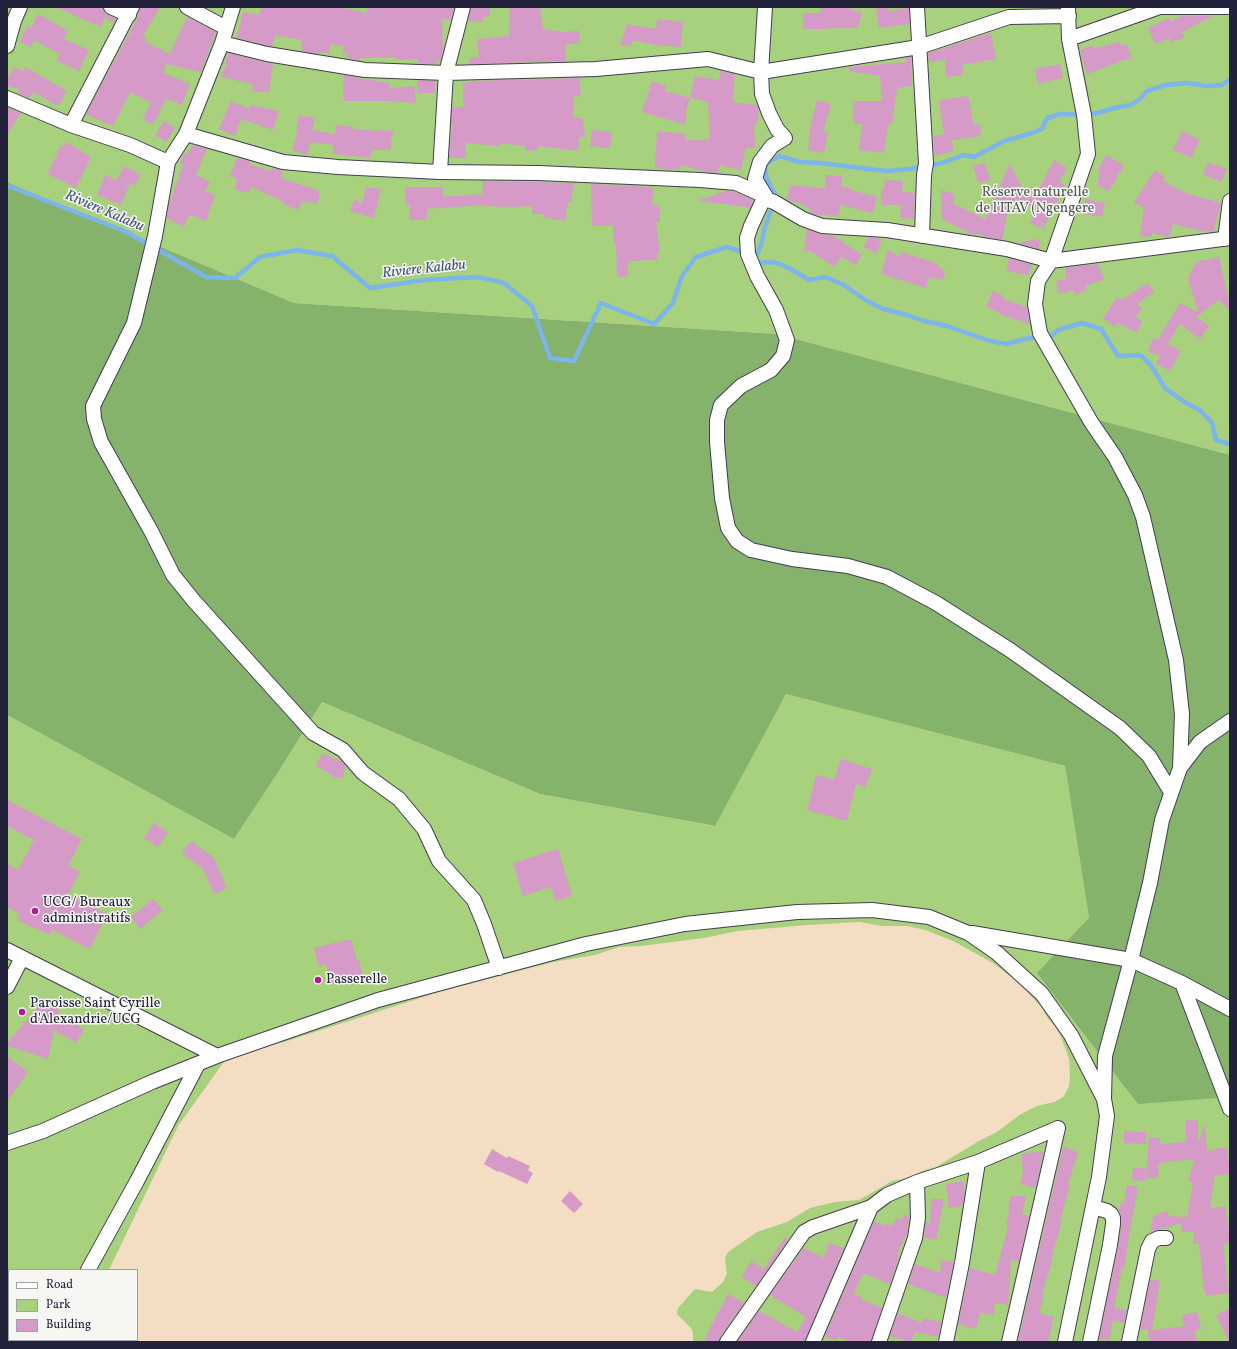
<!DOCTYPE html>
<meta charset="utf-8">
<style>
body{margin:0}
#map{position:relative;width:1237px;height:1349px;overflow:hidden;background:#f3dec4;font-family:Vollkorn,serif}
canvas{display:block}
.frame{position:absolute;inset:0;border:8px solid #22223b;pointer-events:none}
.legend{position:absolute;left:8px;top:1269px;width:130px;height:72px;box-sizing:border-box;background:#f6f6f2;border:1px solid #a1a1a9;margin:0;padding:5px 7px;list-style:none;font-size:12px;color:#22223b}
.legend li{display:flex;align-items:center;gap:8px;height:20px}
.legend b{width:20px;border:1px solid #a1a1a9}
</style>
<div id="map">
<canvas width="1237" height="1349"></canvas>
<div class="frame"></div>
<ul class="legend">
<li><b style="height:5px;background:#fff"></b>Road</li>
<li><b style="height:11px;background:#a7d17c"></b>Park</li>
<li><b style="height:11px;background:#d59ac8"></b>Building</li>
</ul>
</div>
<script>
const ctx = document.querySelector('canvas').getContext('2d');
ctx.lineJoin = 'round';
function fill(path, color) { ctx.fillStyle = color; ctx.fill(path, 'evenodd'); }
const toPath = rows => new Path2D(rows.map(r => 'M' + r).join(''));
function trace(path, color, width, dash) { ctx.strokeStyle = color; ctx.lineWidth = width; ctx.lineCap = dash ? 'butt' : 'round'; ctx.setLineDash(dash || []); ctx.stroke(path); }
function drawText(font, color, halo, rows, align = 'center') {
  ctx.font = font + ' Vollkorn,serif'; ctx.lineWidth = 3; ctx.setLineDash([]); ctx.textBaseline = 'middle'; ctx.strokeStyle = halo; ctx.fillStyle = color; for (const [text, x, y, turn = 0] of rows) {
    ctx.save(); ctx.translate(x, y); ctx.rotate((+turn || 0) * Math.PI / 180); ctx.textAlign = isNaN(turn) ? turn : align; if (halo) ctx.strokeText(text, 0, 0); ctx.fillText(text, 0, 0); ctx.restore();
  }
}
const green = toPath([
 [7,7,1230,7,1230,455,777,334,294,303,7,182],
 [786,694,1065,766,1089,918,1230,1097,1230,1342,693,1342,693,1333,691,1328,677,1314,678,1308,693,1291,696,1289,712,1292,723,1282,727,1274,725,1258,728,1252,757,1232,787,1222,810,1208,835,1202,859,1200,892,1181,911,1177,922,1171,936,1167,979,1141,997,1132,1021,1114,1037,1106,1054,1102,1060,1099,1064,1096,1069,1086,1070,1075,1069,1059,1061,1037,1056,1028,1046,1016,1042,1008,1019,983,993,963,953,941,925,930,907,926,881,926,860,922,807,925,738,931,704,938,641,946,619,947,595,955,553,962,439,992,284,1042,257,1048,226,1059,178,1126,109,1270,9,1270,9,1340,77,1340,76,1342,7,1342,7,715,234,839,277,774,322,702,540,794,714,826]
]);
const forest = toPath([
 [7,182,294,303,777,334,1230,455,1230,1097,1138,1104,1037,973,1089,918,1065,766,786,694,715,826,540,794,322,702,277,774,234,839,7,715]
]);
const stream = toPath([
 [7,187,11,187,127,232,206,277,235,278,260,257,297,250,332,256,370,288,424,280,477,277,504,283,532,306,550,358,574,361,601,303,654,324,673,303,682,276,696,257,727,247,745,253],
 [756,257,762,242,764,230,776,196,766,177,765,164,780,156,799,162,820,163,886,171,910,169,942,163,963,155,974,157,1004,141,1032,133,1042,129,1047,118,1060,114,1084,115,1098,113,1114,108,1131,105,1140,99,1147,91,1166,85,1187,83,1207,86,1222,85,1230,79],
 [756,260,757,263,774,262,789,268,809,280,825,277,844,285,867,301,883,309,907,315,924,321,947,326,987,340,1006,344,1029,338,1039,338],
 [1047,340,1058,330,1082,323,1101,329,1118,356,1140,355,1150,364,1165,388,1183,401,1201,411,1212,423,1216,440,1230,444]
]);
const building = toPath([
 [55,7,103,7,104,12,116,19,114,23,105,17,101,27],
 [140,7,160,7,143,36,147,38,145,42,170,54,187,17,216,32,201,72,166,64,163,73,190,84,182,105,166,99,153,125,143,119,151,102,130,93,113,126,108,123,107,124,86,114,137,19],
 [262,7,343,7,343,8,367,13,367,7,454,7,451,19,442,19,443,50,440,61,437,61,436,64,418,63,418,59,396,60,396,57,360,58,360,60,347,58,348,53,343,53,344,46,331,44,329,53,318,52,318,54,301,51,302,40,275,35,273,46,269,46,233,37,237,38,243,12,259,15],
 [471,7,490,7,490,16,483,17,483,22,468,21],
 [510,7,540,7,543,29,563,32,579,31,580,43,565,44,566,61,470,64,469,58,479,57,477,39,509,36],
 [820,7,847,7,847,8,862,13,858,28,851,27,850,29,839,27,825,29,803,29,803,13,821,13],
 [876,7,888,7,888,11,909,8,909,24,879,28],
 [38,14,68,31,64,39,89,50,79,71,57,61,60,54,34,40,31,47,20,42,27,26,31,28],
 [1182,16,1213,16,1182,32,1184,38,1171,42,1170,38,1155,44,1148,28,1170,18,1171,21],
 [657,19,683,22,681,47,654,45,633,40,631,46,620,45,627,24,656,29],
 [991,33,996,59,962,65,963,75,946,77,945,60,929,62,928,53],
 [1120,42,1121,46,1127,44,1132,59,1124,60,1087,74,1080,50,1093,45,1094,48],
 [228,53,273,64,269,92,252,91,253,84,221,77,226,65,225,64],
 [911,57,912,86,897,88,892,125,888,124,884,153,859,150,862,124,853,124,853,101,882,101,880,76,849,71,849,67,906,62,906,58],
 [1060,64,1063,78,1038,84,1035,69],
 [14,67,23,71,25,67,67,91,58,106,33,92,30,98,17,93,19,89,7,86,7,80],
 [720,71,735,74,733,102,757,105,759,109,757,124,754,124,755,148,746,148,741,170,720,165,718,173,706,172,681,165,680,170,655,168,657,131,685,134,685,141,710,139,708,102,690,98,695,76,719,80],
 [344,75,357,77,357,78,390,83,390,88,414,86,416,103,390,101,344,101,343,92],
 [579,78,581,96,574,97,573,117,583,119,585,137,579,137,578,151,537,146,538,150,525,151,525,146,501,143,500,146,465,143,466,158,449,158,451,134,453,123,451,123,452,107,463,107,463,83,471,82,471,81],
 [417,80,436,81,435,93,417,93],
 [652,81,666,86,665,91,690,98,686,111,686,125,642,112],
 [968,96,974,125,980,124,981,136,952,140,953,151,935,156,933,137,944,134,939,100],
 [817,100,831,104,823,132,828,132,824,153,808,150,811,122],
 [231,101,249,109,250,105,279,111,273,130,241,119,235,136,219,129],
 [8,108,21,113,7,135,7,109],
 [299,115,315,118,312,130,335,134,336,125,354,127,353,129,379,131,379,130,393,131,390,150,372,150,371,158,333,154,333,145,311,142,307,155,292,150,298,132,296,132],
 [164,121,175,128,166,142,155,135],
 [592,130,612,132,610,148,590,146],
 [1182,131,1200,140,1191,158,1173,150],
 [66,142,91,157,76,188,48,174,61,145,64,146],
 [192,145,207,149,196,175,210,182,205,191,215,195,206,221,190,215,183,227,167,218,169,204,183,165,180,163,185,153,188,154],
 [1106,155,1124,165,1109,191,1097,186,1100,173,1097,172],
 [237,158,250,161,249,164,271,171,272,168,279,170,283,172,281,178,320,191,318,204,302,201,298,210,283,204,284,202,251,187,249,193,235,190,237,179,230,176],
 [1054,160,1067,168,1059,182,1066,186,1043,229,1042,222,1041,228,1030,223,1035,210,1017,199,1015,202,1013,201,1007,216,1002,240,982,236,982,234,971,234,942,219,941,190,954,194,954,204,985,219,1010,164,1022,188,1035,196],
 [1208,162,1227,169,1222,182,1203,175],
 [985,163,990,180,978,183,973,166],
 [124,166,141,175,135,185,130,183,121,205,97,195,105,175,117,180],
 [1155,170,1165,177,1163,181,1188,194,1221,203,1213,232,1201,231,1173,224,1169,237,1152,233,1152,237,1140,236,1144,207,1134,203],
 [826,175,842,176,841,187,851,188,851,190,877,197,873,213,840,205,839,216,813,214,811,213,811,210,801,204,786,199,791,185,825,188],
 [885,180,903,181,902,192,915,193,914,219,900,218,901,205,881,205,881,189,884,189],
 [483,181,574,183,571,202,568,202,565,221,543,217,543,214,532,214,532,206,512,207,482,206,482,205,427,209,427,220,409,220,410,205,406,205,405,187,443,187,443,197,482,194,482,201],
 [591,184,654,187,652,205,660,205,660,222,656,222,660,253,657,253,657,260,628,261,628,276,617,277,616,243,614,243,613,225,592,226],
 [366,187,381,189,374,218,350,211,354,200,362,203],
 [726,191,737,193,754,200,750,209,746,207,697,201],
 [1085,199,1105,203,1102,217,1083,214],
 [807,229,819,234,832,235,862,255,856,265,841,257,834,267,812,252,804,251],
 [868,237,882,239,876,254,864,247],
 [1040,239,1039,249,1017,243],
 [888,250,900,257,901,252,939,264,938,267,945,271,943,280,929,277,926,288,881,274],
 [1219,257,1230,305,1230,311,1219,300,1196,317,1209,326,1200,339,1180,324,1168,344,1181,351,1170,371,1156,364,1160,355,1148,352,1153,338,1158,340,1180,303,1198,312,1188,279,1196,262],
 [1009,258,1032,265,1028,275,1007,271],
 [1098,264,1104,280,1085,286,1087,289,1076,295,1073,290,1059,294,1056,281,1066,279,1065,268],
 [1147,283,1154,292,1137,304,1142,309,1135,317,1142,321,1137,333,1117,323,1115,327,1103,318,1118,296,1122,300],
 [993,291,1004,296,1003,299,1027,307,1030,324,1001,315,1002,314,986,307],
 [323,753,334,759,341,760,345,766,343,778,332,777,332,775,316,766],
 [841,759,872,769,866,787,856,784,847,821,807,810,816,775,834,780],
 [7,800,82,839,68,866,80,871,68,895,107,914,90,949,52,930,50,935,17,920,20,914,7,907,7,864,18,870,34,840,7,826],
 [154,823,168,832,158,847,144,838],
 [191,841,214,858,227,888,214,894,203,869,182,853],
 [558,849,572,896,555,901,551,887,523,896,513,863],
 [153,899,163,910,140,929,131,917],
 [351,939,357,961,359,960,363,977,331,984,326,964,319,966,314,948],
 [42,1002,59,1009,58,1014,84,1029,76,1043,54,1030,48,1059,7,1046,7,1043],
 [7,1056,28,1072,7,1101],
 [1186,1120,1198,1121,1198,1141,1199,1141,1204,1126,1205,1126,1207,1151,1227,1147,1230,1174,1215,1175,1210,1208,1225,1206,1229,1229,1230,1228,1230,1243,1223,1245,1229,1293,1207,1296,1204,1291,1199,1244,1193,1244,1194,1232,1181,1232,1182,1223,1151,1232,1153,1216,1167,1211,1169,1216,1187,1217,1193,1183,1188,1181,1194,1159,1159,1163,1158,1178,1146,1178,1149,1138,1160,1138,1160,1144,1186,1142],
 [1124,1131,1147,1132,1146,1144,1124,1143],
 [1063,1147,1078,1152,1068,1185,1070,1185,1060,1221,1062,1221,1052,1257,1053,1258,1042,1294,1044,1294,1039,1313,1054,1317,1048,1342,1018,1342],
 [492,1149,507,1158,508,1156,530,1166,528,1170,533,1173,527,1184,499,1171,498,1172,484,1164],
 [1043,1151,1036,1188,1020,1184,1023,1171,1021,1154],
 [1133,1168,1146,1168,1145,1181,1132,1180],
 [963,1181,965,1193,962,1206,949,1208,946,1184],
 [1127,1185,1138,1187,1128,1242,1127,1243,1128,1243,1124,1269,1122,1268,1114,1308,1127,1310,1124,1323,1113,1320,1109,1341,1099,1339,1118,1246,1122,1224,1121,1218,1119,1211,1121,1202,1124,1203],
 [570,1191,583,1204,574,1213,561,1201],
 [1011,1196,1026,1196,1022,1214,1029,1216,1019,1262,1011,1260,1008,1305,995,1303,993,1315,980,1313,976,1329,958,1324,970,1268,995,1275,1008,1228,1006,1227,1010,1209,1008,1209],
 [931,1199,944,1199,936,1240,924,1238,926,1222,930,1224],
 [904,1214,909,1216,907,1236,905,1236,897,1257,899,1258,890,1284,863,1273,854,1294,862,1297,862,1300,882,1308,871,1342,850,1342,838,1337,836,1341,825,1336,874,1221,885,1226,886,1224,892,1226,896,1218,902,1220],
 [785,1237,788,1240,756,1286,742,1277,751,1261,764,1269],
 [829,1243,844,1248,805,1342,737,1342,759,1311,797,1332,806,1317,770,1295,804,1248,824,1258],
 [941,1260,954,1262,946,1298,908,1284,915,1264,940,1273],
 [1150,1280,1160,1281,1152,1330,1184,1326,1182,1315,1197,1312,1201,1329,1195,1330,1197,1342,1149,1342,1148,1330,1150,1330,1140,1329],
 [728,1294,744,1303,720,1337,719,1342,704,1342,709,1330],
 [1230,1308,1230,1342,1229,1342,1216,1315],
 [898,1313,922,1323,923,1318,941,1322,938,1337,915,1332,911,1342,890,1336]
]);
const minor = toPath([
 [111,7,129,15],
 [187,7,226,28],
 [233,7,222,43,186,134,168,162,155,236,134,323,93,406,94,419,101,442,151,531,173,575,194,601,313,733,343,750,363,773,399,799,424,829,439,861,474,900,484,924,499,968],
 [765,7,761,72,762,94,769,113,777,129,785,138,772,146,760,162,755,179,768,200,774,202,803,219,822,226,887,230,1007,249,1051,261,1230,238],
 [917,7,926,163,924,175,922,236],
 [1068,7,1069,39,1084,115,1088,154,1051,261,1038,281,1035,304,1040,333,1091,422,1115,457,1135,495,1143,517,1176,660,1182,714,1180,768],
 [1069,39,1160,7,1230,7],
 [222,43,267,54,365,70,446,73,596,69,708,59,761,72,919,47,1009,17,1069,16],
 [7,46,14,21,20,7],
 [7,98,71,125,130,145,168,162],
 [71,125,132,7],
 [186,134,283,162,338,167,440,172,538,173,700,180,736,183,765,196],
 [440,172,446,73,463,7],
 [765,196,751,226,747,238,748,254,757,276,776,310,787,340,783,356,771,370,741,386,721,405,717,420,717,442,722,498,728,528,737,541,751,550,792,559,848,566,887,577,936,603,1010,650,1120,728,1149,756,1171,792],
 [1225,239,1230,201],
 [972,933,1131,960,1182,983,1230,1009],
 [7,950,217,1056],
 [1182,983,1230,1109],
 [7,987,22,958],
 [7,1143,43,1131,152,1082,217,1056,378,1000,586,944,685,924,797,912,872,910,929,917,968,933,997,953,1042,994,1071,1035,1104,1099],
 [88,1270,137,1181,198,1064],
 [47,1342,49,1340],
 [727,1342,804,1232,813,1227,871,1207,887,1195,917,1182,978,1162,1058,1128],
 [813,1342,871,1207],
 [879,1342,915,1238,918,1218,917,1182],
 [946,1342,962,1263,978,1162],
 [1009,1342,1058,1128],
 [1065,1342,1099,1177,1107,1116,1104,1099,1105,1056,1131,960,1150,883,1162,820,1180,768,1200,742,1230,721],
 [1090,1342,1110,1245,1113,1224,1113,1218,1111,1214,1107,1211,1093,1207],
 [1129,1342,1148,1249,1152,1241,1159,1238,1166,1238]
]);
const markers = [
 [35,911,4,"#b5179e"],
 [318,980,4,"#b5179e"],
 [22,1012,4,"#b5179e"]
];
const parkNames = [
 ["Réserve naturelle",1035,193],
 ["de l'ITAV (Ngengere",1035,209]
];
const poiNames = [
 ["UCG/ Bureaux",43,903],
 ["administratifs",43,919],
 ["Passerelle",326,980],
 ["Paroisse Saint Cyrille",30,1004],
 ["d'Alexandrie/UCG",30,1020]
];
const waterNames = [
 ["Riviere Kalabu",104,212,23],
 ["Riviere Kalabu",424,270,-6]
];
fill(green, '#a7d17c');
fill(forest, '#85b36c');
trace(stream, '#7cb4ec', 4.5);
fill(building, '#d59ac8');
trace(minor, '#413e50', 16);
trace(minor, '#fff', 14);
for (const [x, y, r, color] of markers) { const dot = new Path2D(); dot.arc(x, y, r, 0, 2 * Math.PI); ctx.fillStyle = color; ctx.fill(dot); trace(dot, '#f6f6f2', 1.5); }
drawText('14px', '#4a574e', '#f6f6f2', parkNames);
drawText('14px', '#22223b', '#f6f6f2', poiNames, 'left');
drawText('italic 15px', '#425579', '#f6f6f2', waterNames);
</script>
